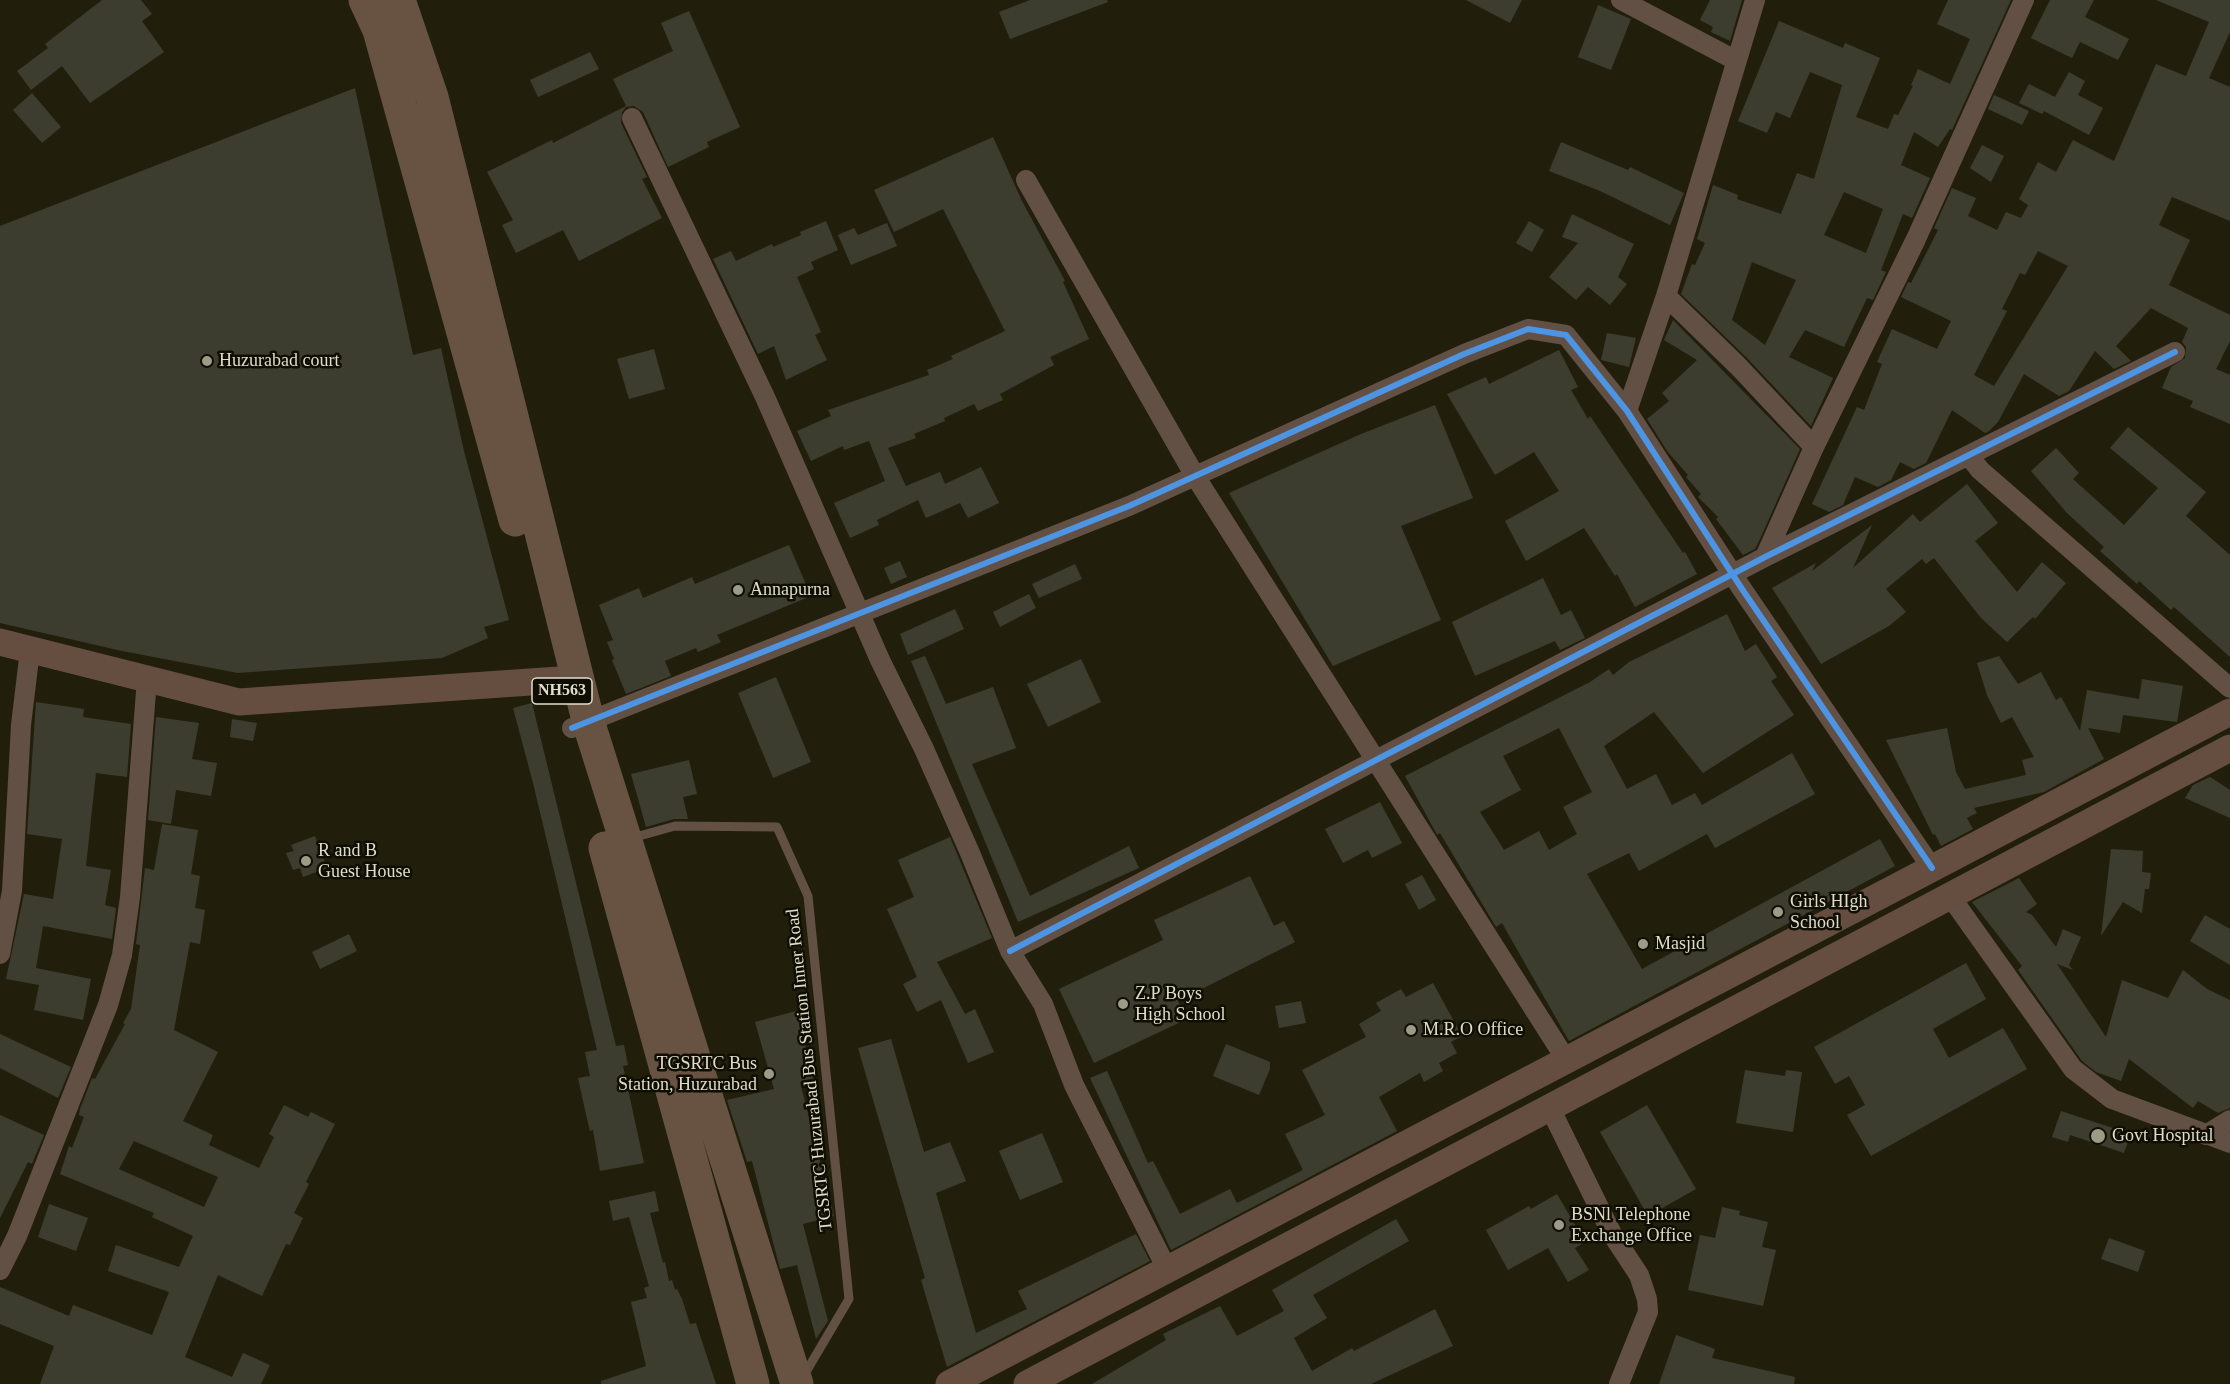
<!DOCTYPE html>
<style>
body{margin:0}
canvas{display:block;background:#211f0c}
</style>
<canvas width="2230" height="1384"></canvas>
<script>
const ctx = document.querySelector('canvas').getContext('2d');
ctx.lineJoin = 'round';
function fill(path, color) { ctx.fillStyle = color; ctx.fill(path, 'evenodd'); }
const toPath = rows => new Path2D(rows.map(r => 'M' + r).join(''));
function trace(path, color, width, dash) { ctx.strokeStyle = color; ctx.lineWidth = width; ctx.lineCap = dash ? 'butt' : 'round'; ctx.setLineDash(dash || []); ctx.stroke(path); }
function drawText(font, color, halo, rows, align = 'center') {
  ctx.font = font + ' Georgia,serif'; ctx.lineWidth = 5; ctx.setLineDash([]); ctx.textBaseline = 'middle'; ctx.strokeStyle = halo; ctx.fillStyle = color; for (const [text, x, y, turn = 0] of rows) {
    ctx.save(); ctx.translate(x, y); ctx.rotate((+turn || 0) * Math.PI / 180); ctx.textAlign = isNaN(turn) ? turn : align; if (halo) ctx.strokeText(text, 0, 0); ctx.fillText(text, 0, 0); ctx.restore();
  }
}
const building = toPath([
 [102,0,141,0,152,14,142,21,164,52,90,103,62,66,31,90,17,71,48,48,45,44],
 [1030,0,1107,0,1108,2,1010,39,999,12],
 [1466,0,1522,0,1510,23],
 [1710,0,1742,0,1730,41,1711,32,1713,27,1700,20],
 [1948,0,2011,0,1952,130,1950,129,1938,147,1914,132,1901,165,1930,178,1912,218,1903,214,1881,270,1886,272,1873,300,1867,298,1844,347,1805,330,1789,357,1833,378,1811,426,1747,358,1681,294,1692,264,1695,265,1705,243,1697,239,1713,185,1738,195,1737,199,1781,214,1797,173,1814,179,1842,85,1810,72,1790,118,1776,112,1767,133,1738,121,1779,21,1843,48,1845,43,1880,58,1856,117,1888,129,1894,114,1898,115,1913,86,1911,85,1918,69,1950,84,1970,39,1937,24],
 [1844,192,1883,209,1866,253,1824,235],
 [1752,262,1796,280,1765,345,1732,320],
 [2050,0,2094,0,2085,17,2129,39,2118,60,2080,42,2072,58,2031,38],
 [2156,0,2230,0,2230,32,2209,78,2230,87,2230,221,2172,197,2159,225,2190,240,2169,285,2230,315,2230,341,2216,369,2230,375,2230,424,2190,407,2193,401,2162,388,2171,367,2185,358,2186,347,2182,342,2188,328,2151,308,2116,346,2131,361,2114,369,2095,351,2069,391,2059,396,2024,374,1998,422,1989,431,1985,433,1952,410,1926,463,1914,469,1900,462,1891,480,1878,487,1855,477,1843,505,1829,512,1812,504,1857,407,1864,410,1882,364,1877,362,1892,329,1937,349,1951,321,1901,297,1908,282,1911,283,1938,230,1934,228,1952,188,1976,198,1968,216,1997,230,2006,212,2021,218,2028,205,2019,199,2038,162,2056,172,2073,140,2114,161,2156,64,2186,76,2209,22],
 [2038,251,2068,266,1994,386,1974,375,2007,311,2002,309,2020,273,2025,275],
 [1598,5,1631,19,1611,70,1578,57],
 [689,11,740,127,707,142,709,147,668,167,643,112,634,106,626,107,622,112,621,123,647,177,642,179,662,218,579,261,563,230,516,253,502,225,513,220,487,172,552,140,553,143,626,106,613,79,673,51,661,23],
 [590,52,599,69,538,97,530,80],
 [2069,72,2085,81,2078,95,2103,108,2089,135,2044,111,2042,114,2019,103,2029,84,2055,97],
 [355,88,413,355,441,348,464,451,509,620,484,627,488,638,442,658,238,673,122,651,0,623,0,226],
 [32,93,61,127,42,143,13,110],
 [1994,95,2029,111,2022,125,1988,109],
 [993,137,1022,201,1065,281,1063,282,1089,339,1050,357,1054,365,1000,394,1003,400,978,411,974,404,944,418,945,421,914,434,916,438,888,448,906,486,940,472,945,484,981,467,999,503,968,518,960,503,926,518,918,500,877,520,879,525,850,538,834,503,885,481,869,441,844,450,843,446,811,461,797,431,831,416,828,410,929,375,927,370,953,359,951,356,1005,331,943,209,894,232,874,190],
 [1561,142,1628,170,1630,167,1684,193,1670,225,1600,191,1549,171],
 [1982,145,2004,156,1991,182,1970,168],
 [1572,214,1634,244,1618,277,1627,284,1610,305,1588,287,1576,300,1549,277,1578,243,1562,237],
 [826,221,838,250,811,262,814,269,797,277,821,332,815,335,827,360,786,380,774,346,758,354,713,259,731,251,736,261,772,244,773,247,801,235,800,232],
 [1529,221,1544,230,1532,252,1516,243],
 [887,223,897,246,851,265,838,235,854,228,858,235],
 [1673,320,1800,449,1760,539,1755,549,1743,555,1716,519,1718,517,1698,497,1701,494,1686,477,1688,475,1667,451,1647,419,1669,401,1662,393,1697,360,1664,340],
 [1607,333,1636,338,1629,367,1601,360],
 [654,349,665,389,629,399,617,359],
 [1559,350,1578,387,1571,390,1588,419,1590,416,1683,553,1685,552,1697,574,1635,607,1617,574,1615,576,1584,528,1526,561,1505,521,1559,491,1534,452,1495,475,1447,394,1486,377,1489,384],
 [1435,405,1473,498,1401,526,1441,620,1333,666,1229,493,1361,434],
 [2128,427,2206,492,2186,516,2230,555,2230,657,2174,607,2171,610,2139,581,2137,584,2100,551,2104,547,2067,513,2031,471,2056,448,2079,473,2073,479,2124,525,2158,488,2110,448],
 [1967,484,1998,523,1975,541,2017,592,2042,562,2066,583,2035,619,2033,617,2007,642,1981,618,1934,558,1926,564,1922,559,1886,589,1906,612,1889,626,1821,664,1772,588,1816,563,1812,571,1872,525,1853,568,1913,514,1920,522],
 [789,545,811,596,717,635,721,642,698,652,696,648,665,661,671,676,626,694,612,660,614,659,607,642,613,640,599,605,639,588,643,598,692,577,695,584],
 [900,561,907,577,891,584,884,568],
 [1075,564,1082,579,1039,598,1032,584],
 [1543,578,1561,615,1571,610,1585,638,1560,650,1555,641,1475,676,1452,622],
 [1029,594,1036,608,1000,627,993,612],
 [955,609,964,629,908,655,900,634],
 [1727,614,1745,651,1756,644,1777,677,1771,681,1794,715,1703,773,1654,712,1604,746,1627,789,1656,774,1672,805,1695,793,1702,805,1792,753,1815,794,1715,848,1707,834,1639,871,1629,853,1587,874,1642,969,1880,839,1895,866,1569,1041,1502,923,1496,927,1440,833,1437,835,1435,831,1405,776,1590,682,1609,669,1613,675,1629,662],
 [1559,728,1592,792,1563,807,1577,834,1549,850,1539,831,1504,850,1480,812,1521,790,1503,756],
 [925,656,946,704,993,687,1016,748,972,764,1030,896,1129,846,1139,868,1018,922,911,661],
 [1999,656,2018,684,2041,672,2056,700,2061,697,2080,731,2087,690,2139,699,2142,679,2183,686,2177,722,2123,715,2120,733,2088,728,2104,759,2044,792,1974,808,1977,813,1967,818,1973,829,1941,846,1935,834,1933,835,1886,740,1947,728,1956,772,1965,789,2026,775,2022,760,2034,757,2012,717,2001,723,1987,695,1977,663],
 [1081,659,1101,702,1048,727,1027,684],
 [776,677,811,762,773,778,738,693],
 [36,702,84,709,83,717,131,724,127,777,96,773,86,866,111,870,105,905,116,908,112,939,43,926,36,968,91,979,83,1020,34,1010,39,985,6,979,24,894,53,899,62,839,27,834],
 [532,703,616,1046,624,1045,628,1065,623,1066,644,1163,600,1171,593,1130,590,1131,587,1119,578,1078,590,1076,585,1052,597,1050,533,783,513,708],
 [156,717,199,723,192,759,217,763,211,796,176,790,171,824,148,820],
 [232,719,257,723,253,741,230,737],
 [689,760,697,794,683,797,688,819,674,819,646,827,631,774],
 [2210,777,2230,790,2230,818,2185,798,2193,785],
 [1380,802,1402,843,1372,858,1368,850,1343,863,1325,829],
 [162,824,198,830,191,874,200,876,195,908,205,910,200,944,190,942,174,1030,218,1052,183,1121,213,1135,209,1145,259,1168,274,1137,269,1134,284,1105,308,1117,311,1112,335,1124,306,1182,309,1184,294,1213,303,1218,290,1245,286,1244,262,1296,218,1275,185,1357,232,1377,243,1353,270,1365,261,1384,40,1384,54,1346,0,1324,0,1287,69,1316,73,1305,152,1335,169,1292,108,1271,116,1245,179,1267,193,1236,152,1217,154,1213,60,1174,69,1146,72,1148,84,1117,79,1115,80,1109,92,1078,95,1079,125,1024,123,1023,131,1009,140,945,136,944,145,868,154,870],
 [134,1141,218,1177,204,1207,119,1169],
 [315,836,327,868,303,877,300,868,293,870,286,853,294,851,291,845],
 [950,837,992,938,937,962,965,1014,975,1009,994,1052,968,1063,941,1000,917,1012,903,984,917,977,887,909,914,897,898,860],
 [2111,849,2143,851,2142,872,2151,873,2149,889,2145,889,2142,913,2123,902,2101,936],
 [1422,875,1436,900,1419,910,1405,884],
 [1250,876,1274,926,1284,921,1295,942,1178,1001,1187,1019,1094,1063,1059,989,1163,940,1154,920],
 [2019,878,2037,904,2026,912,2032,915,2056,947,2063,929,2081,937,2069,965,2073,970,2057,964,2106,1037,2122,980,2168,998,2183,970,2207,989,2230,1000,2230,1108,2218,1113,2198,1101,2193,1108,2129,1059,2121,1081,2096,1072,2082,1061,2018,970,2022,966,1972,902],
 [2205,915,2230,929,2230,965,2190,941],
 [349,934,357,951,320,969,312,952],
 [1966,963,1986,999,1933,1029,1949,1058,2003,1028,2027,1069,1871,1156,1847,1115,1865,1105,1849,1076,1835,1084,1814,1047],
 [1433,983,1462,1036,1451,1042,1457,1053,1439,1063,1443,1071,1424,1082,1420,1073,1379,1097,1397,1131,1171,1250,1090,1078,1107,1071,1148,1163,1153,1161,1180,1214,1230,1189,1237,1203,1303,1170,1285,1134,1325,1115,1302,1070,1366,1037,1359,1024,1381,1011,1376,1003,1401,989,1406,997],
 [1301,1001,1306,1023,1279,1028,1275,1006],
 [796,1011,814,1078,800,1082,834,1216,803,1224,828,1321,816,1339,797,1265,780,1269,752,1161,747,1162,727,1100,774,1089,755,1022],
 [0,1034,71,1067,58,1098,0,1068],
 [891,1039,924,1152,950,1142,966,1181,936,1193,976,1333,1027,1309,1018,1291,1136,1234,1150,1261,947,1367,921,1280,925,1278,858,1048],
 [1226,1044,1270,1062,1270,1069,1259,1095,1213,1076],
 [1745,1070,1785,1076,1786,1070,1802,1072,1793,1132,1736,1123],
 [1647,1105,1696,1189,1648,1216,1600,1132],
 [2061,1111,2131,1134,2124,1153,2070,1135,2068,1142,2052,1137],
 [0,1115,44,1135,32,1164,28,1162,0,1218],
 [1042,1133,1063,1182,1020,1200,999,1151],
 [655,1191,659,1211,650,1213,663,1263,665,1262,669,1281,672,1280,675,1290,677,1289,682,1299,690,1324,696,1323,716,1384,601,1384,601,1381,646,1366,631,1302,647,1298,644,1288,649,1286,629,1217,613,1221,609,1201],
 [1557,1194,1585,1242,1575,1248,1589,1270,1568,1282,1548,1248,1508,1270,1486,1230,1529,1206,1531,1209],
 [49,1204,88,1218,76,1251,38,1237],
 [1722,1207,1740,1211,1739,1215,1768,1222,1762,1247,1776,1250,1763,1306,1688,1290,1700,1235,1715,1238],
 [1396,1219,1409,1241,1313,1295,1327,1318,1294,1338,1312,1371,1352,1348,1354,1351,1435,1309,1453,1346,1371,1384,1092,1384,1166,1340,1163,1334,1220,1306,1237,1336,1284,1311,1272,1290],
 [2109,1238,2145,1251,2138,1272,2101,1259],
 [1676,1335,1715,1349,1712,1358,1795,1377,1794,1384,1659,1384]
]);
const lane = toPath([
 [632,838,675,826,777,827,808,896,849,1299,803,1377]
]);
const street = toPath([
 [1621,0,1735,60],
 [632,118,765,397,880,660,924,749,970,853,1010,951,1043,1004,1074,1085,1168,1271],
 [1026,180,1195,476,1567,1061],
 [1666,296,1738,366,1814,447],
 [1627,411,1666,296,1755,0],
 [1969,456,1980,470,2230,688],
 [1765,557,1814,447,1916,239,2024,0],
 [572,728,1129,506,1464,354,1528,329,1566,335,1627,411,1742,589,1932,868],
 [1950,896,2073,1069,2112,1099,2230,1143],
 [1010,951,1765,557,2175,352],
 [0,954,12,891,21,725,30,650],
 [1550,1108,1612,1234,1639,1275,1647,1299,1648,1312,1619,1384],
 [2206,1135,2230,1120],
 [0,1270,17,1236,108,1005,122,955,130,897,147,679]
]);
const secondary = toPath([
 [0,642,239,702,559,680,576,675],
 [949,1384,2230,712],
 [1027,1384,2230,748]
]);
const highway = toPath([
 [365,0,379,30,515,520],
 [399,0,432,97,589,724,797,1384],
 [605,848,753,1384]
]);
const cycleway = toPath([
 [572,728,1129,506,1464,354,1528,329,1566,335,1627,411,1742,589,1932,868],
 [1010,951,1765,557,2175,352]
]);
const markers = [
 [207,361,6,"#9c9b88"],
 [738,590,6,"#9c9b88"],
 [306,861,6,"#9c9b88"],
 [1778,912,6,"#9c9b88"],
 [1643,944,6,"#9c9b88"],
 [1123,1004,6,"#9c9b88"],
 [1411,1030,6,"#9c9b88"],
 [769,1074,6,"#9c9b88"],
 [2098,1136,8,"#9c9b88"],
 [1559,1225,6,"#9c9b88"]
];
const shields = [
 [562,691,60]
];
const shieldNames = [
 ["NH563",562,691]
];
const poiNames = [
 ["Huzurabad court",219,361],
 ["Annapurna",750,590],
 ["R and B",318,851],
 ["Guest House",318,872],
 ["Girls HIgh",1790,902],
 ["School",1790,923],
 ["Masjid",1655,944],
 ["Z.P Boys",1135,994],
 ["High School",1135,1015],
 ["M.R.O Office",1423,1030],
 ["TGSRTC Bus",757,1064,"right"],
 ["Station, Huzurabad",757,1085,"right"],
 ["Govt Hospital",2112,1136],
 ["BSNl Telephone",1571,1215],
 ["Exchange Office",1571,1236]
];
const streetNames = [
 ["TGSRTC Huzurabad Bus Station Inner Road",810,1070,-96]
];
fill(building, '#3c3d2e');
trace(lane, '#615043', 9);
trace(street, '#615043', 20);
trace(secondary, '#654e3f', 27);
trace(highway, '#685242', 33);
trace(cycleway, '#4d94e3', 6);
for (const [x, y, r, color] of markers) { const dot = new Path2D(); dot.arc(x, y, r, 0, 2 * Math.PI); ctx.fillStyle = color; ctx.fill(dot); trace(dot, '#100e03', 2); }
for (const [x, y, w] of shields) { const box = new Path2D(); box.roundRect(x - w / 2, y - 13, w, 26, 4.5); ctx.fillStyle = '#100e03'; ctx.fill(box); trace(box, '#dfdecb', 1.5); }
drawText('bold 16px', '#dfdecb', null, shieldNames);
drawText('18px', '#dfdecb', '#100e03', poiNames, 'left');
drawText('18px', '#dfdecb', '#100e03', streetNames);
</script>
